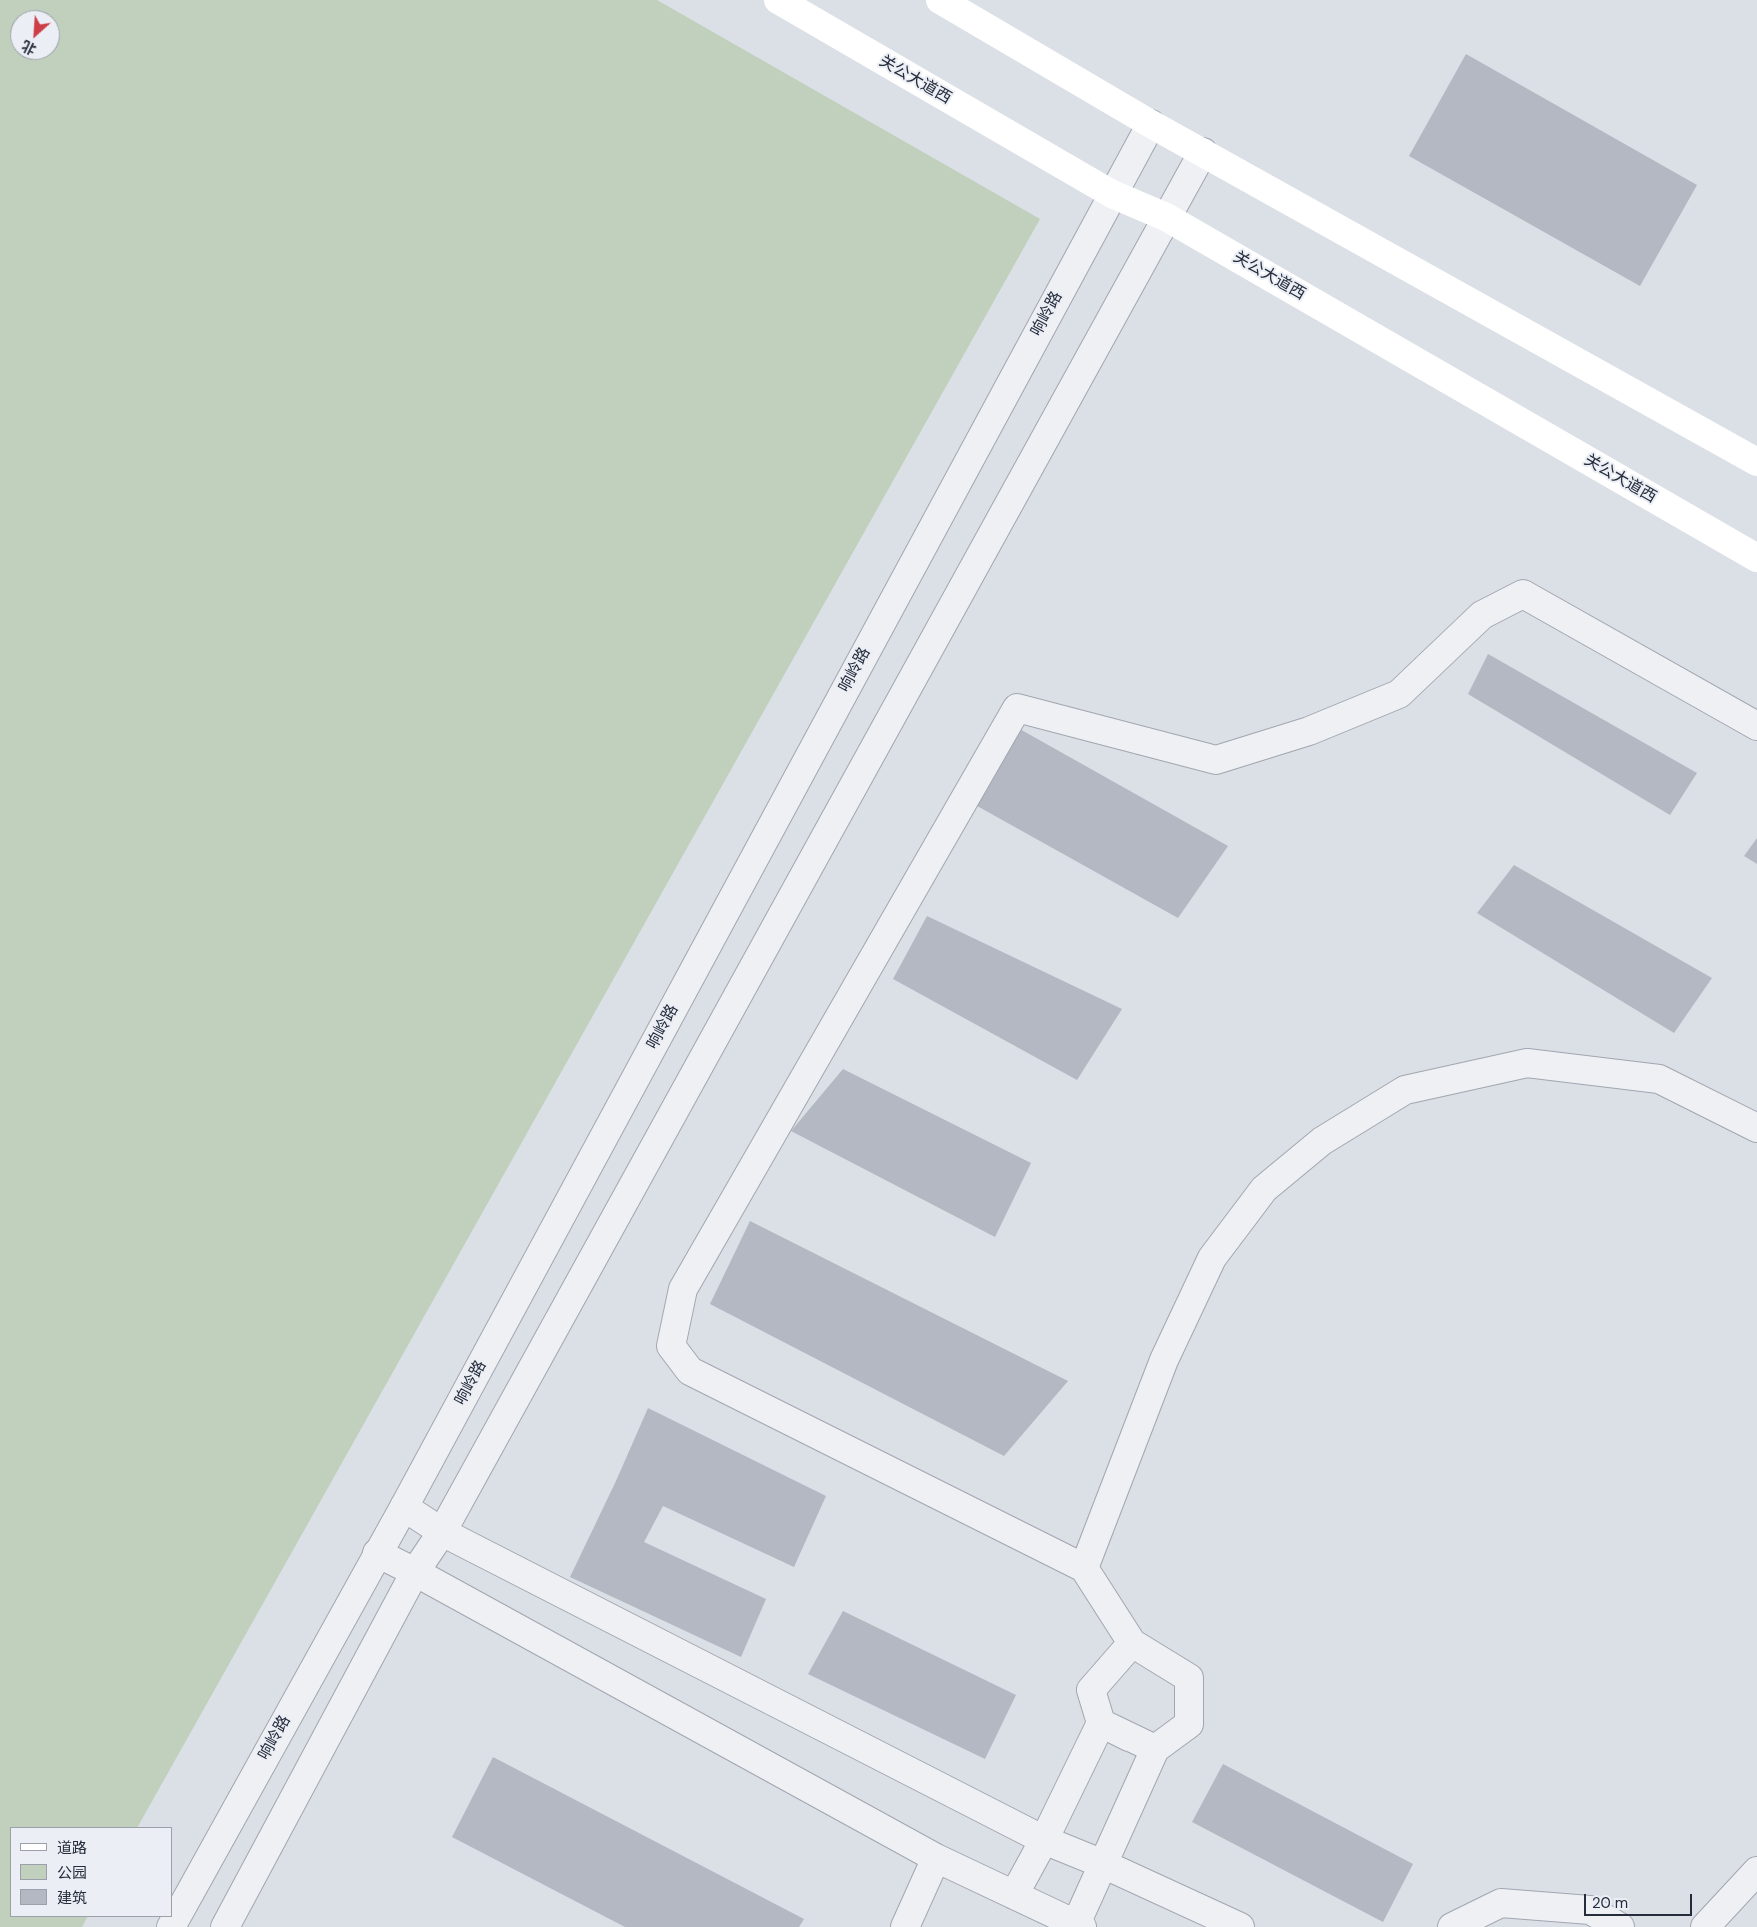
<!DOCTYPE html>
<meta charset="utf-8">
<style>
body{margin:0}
#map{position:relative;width:1757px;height:1927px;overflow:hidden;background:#dbdfe6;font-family:"DM Sans","Noto Sans SC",sans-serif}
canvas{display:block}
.legend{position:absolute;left:10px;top:1827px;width:162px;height:90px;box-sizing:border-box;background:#ebeef4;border:1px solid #9ca0aa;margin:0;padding:6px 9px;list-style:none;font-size:15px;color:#252c3c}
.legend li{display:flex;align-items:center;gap:10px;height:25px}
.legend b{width:25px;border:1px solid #9ca0aa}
.north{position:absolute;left:10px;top:10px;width:50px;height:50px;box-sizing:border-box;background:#ebeef4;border:1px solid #9ca0aa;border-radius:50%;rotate:206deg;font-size:14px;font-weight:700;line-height:20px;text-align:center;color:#252c3c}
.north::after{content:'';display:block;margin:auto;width:18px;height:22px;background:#ce3e49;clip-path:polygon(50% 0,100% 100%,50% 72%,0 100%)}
.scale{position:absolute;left:1584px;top:1894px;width:108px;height:22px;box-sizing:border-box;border:2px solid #252c3c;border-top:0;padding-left:6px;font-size:15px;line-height:18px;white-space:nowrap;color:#252c3c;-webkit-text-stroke:4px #ebeef4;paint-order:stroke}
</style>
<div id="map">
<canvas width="1757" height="1927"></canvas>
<ul class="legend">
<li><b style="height:6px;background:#fff"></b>道路</li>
<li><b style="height:14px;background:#c0d0bd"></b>公园</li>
<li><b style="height:14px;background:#b3b8c3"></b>建筑</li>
</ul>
<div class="north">北</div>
<div class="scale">20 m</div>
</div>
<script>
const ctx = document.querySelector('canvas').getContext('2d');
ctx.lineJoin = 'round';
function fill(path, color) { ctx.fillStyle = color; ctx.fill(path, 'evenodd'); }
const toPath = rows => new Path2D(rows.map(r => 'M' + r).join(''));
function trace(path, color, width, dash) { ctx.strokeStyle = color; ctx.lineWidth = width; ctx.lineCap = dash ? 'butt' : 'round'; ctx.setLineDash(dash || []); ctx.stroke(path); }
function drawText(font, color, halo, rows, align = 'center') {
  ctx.font = font + ' "DM Sans","Noto Sans SC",sans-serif'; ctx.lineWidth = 4; ctx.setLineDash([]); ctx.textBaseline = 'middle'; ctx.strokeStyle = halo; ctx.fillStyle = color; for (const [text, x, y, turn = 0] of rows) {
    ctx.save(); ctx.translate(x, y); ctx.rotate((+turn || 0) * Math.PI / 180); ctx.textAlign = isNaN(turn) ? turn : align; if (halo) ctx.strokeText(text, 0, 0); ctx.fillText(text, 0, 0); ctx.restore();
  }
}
const green = toPath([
 [0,0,657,0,1040,219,137,1828,11,1828,11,1916,88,1916,82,1927,0,1927],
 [20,20,50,20,50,50,20,50]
]);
const building = toPath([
 [1466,54,1697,185,1640,286,1409,156],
 [1488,654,1697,773,1670,815,1468,694],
 [1009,723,1228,846,1178,918,970,802],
 [1757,838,1757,864,1744,856],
 [1514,865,1712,978,1674,1033,1477,913],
 [927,916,1122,1009,1077,1080,893,979],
 [843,1069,1031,1163,995,1237,791,1131],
 [750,1221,1068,1381,1004,1456,710,1304],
 [648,1408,826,1496,794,1567,663,1506,644,1542,766,1599,741,1657,570,1577,616,1481],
 [843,1611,1016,1695,985,1759,808,1674],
 [493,1757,804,1919,799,1927,625,1927,452,1837],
 [1223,1764,1413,1864,1383,1922,1192,1822]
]);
const minor = toPath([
 [404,1507,442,1532,1044,1840,1103,1864,1240,1927],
 [377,1553,415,1572,936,1858,1082,1927],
 [1084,1568,1164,1360,1212,1258,1264,1189,1322,1141,1405,1090,1527,1063,1659,1079,1757,1128],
 [1132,1643,1084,1568,690,1371,671,1346,683,1289,1017,708,1216,760,1309,731,1399,694,1482,615,1523,594,1757,726],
 [1129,1737,1101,1723,1155,1749],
 [1014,1895,1044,1840,1101,1723,1091,1690,1132,1643,1189,1678,1189,1724,1155,1749,1076,1924],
 [905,1927,936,1858],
 [1452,1927,1501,1903,1590,1910,1620,1927],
 [1705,1927,1757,1871]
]);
const tertiary = toPath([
 [171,1927,404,1507,1151,124],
 [225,1927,415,1572,442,1532,1203,152]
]);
const secondary = toPath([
 [778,0,1112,194,1166,217,1757,558],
 [940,0,1151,124,1757,462]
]);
const streetNames = [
 ["关公大道西",915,80,30],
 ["关公大道西",1269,276,30],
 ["响岭路",1047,314,-62],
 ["关公大道西",1620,479,30],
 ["响岭路",855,670,-62],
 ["响岭路",663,1027,-62],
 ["响岭路",471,1383,-62],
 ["响岭路",275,1738,-61]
];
fill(green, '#c0d0bd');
fill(building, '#b3b8c3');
trace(minor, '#a1a6b0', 30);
trace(tertiary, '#a1a6b0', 30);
trace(minor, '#eef0f4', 28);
trace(tertiary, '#eef0f4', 28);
trace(secondary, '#fff', 28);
drawText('16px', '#252c3c', '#ebeef4', streetNames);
</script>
